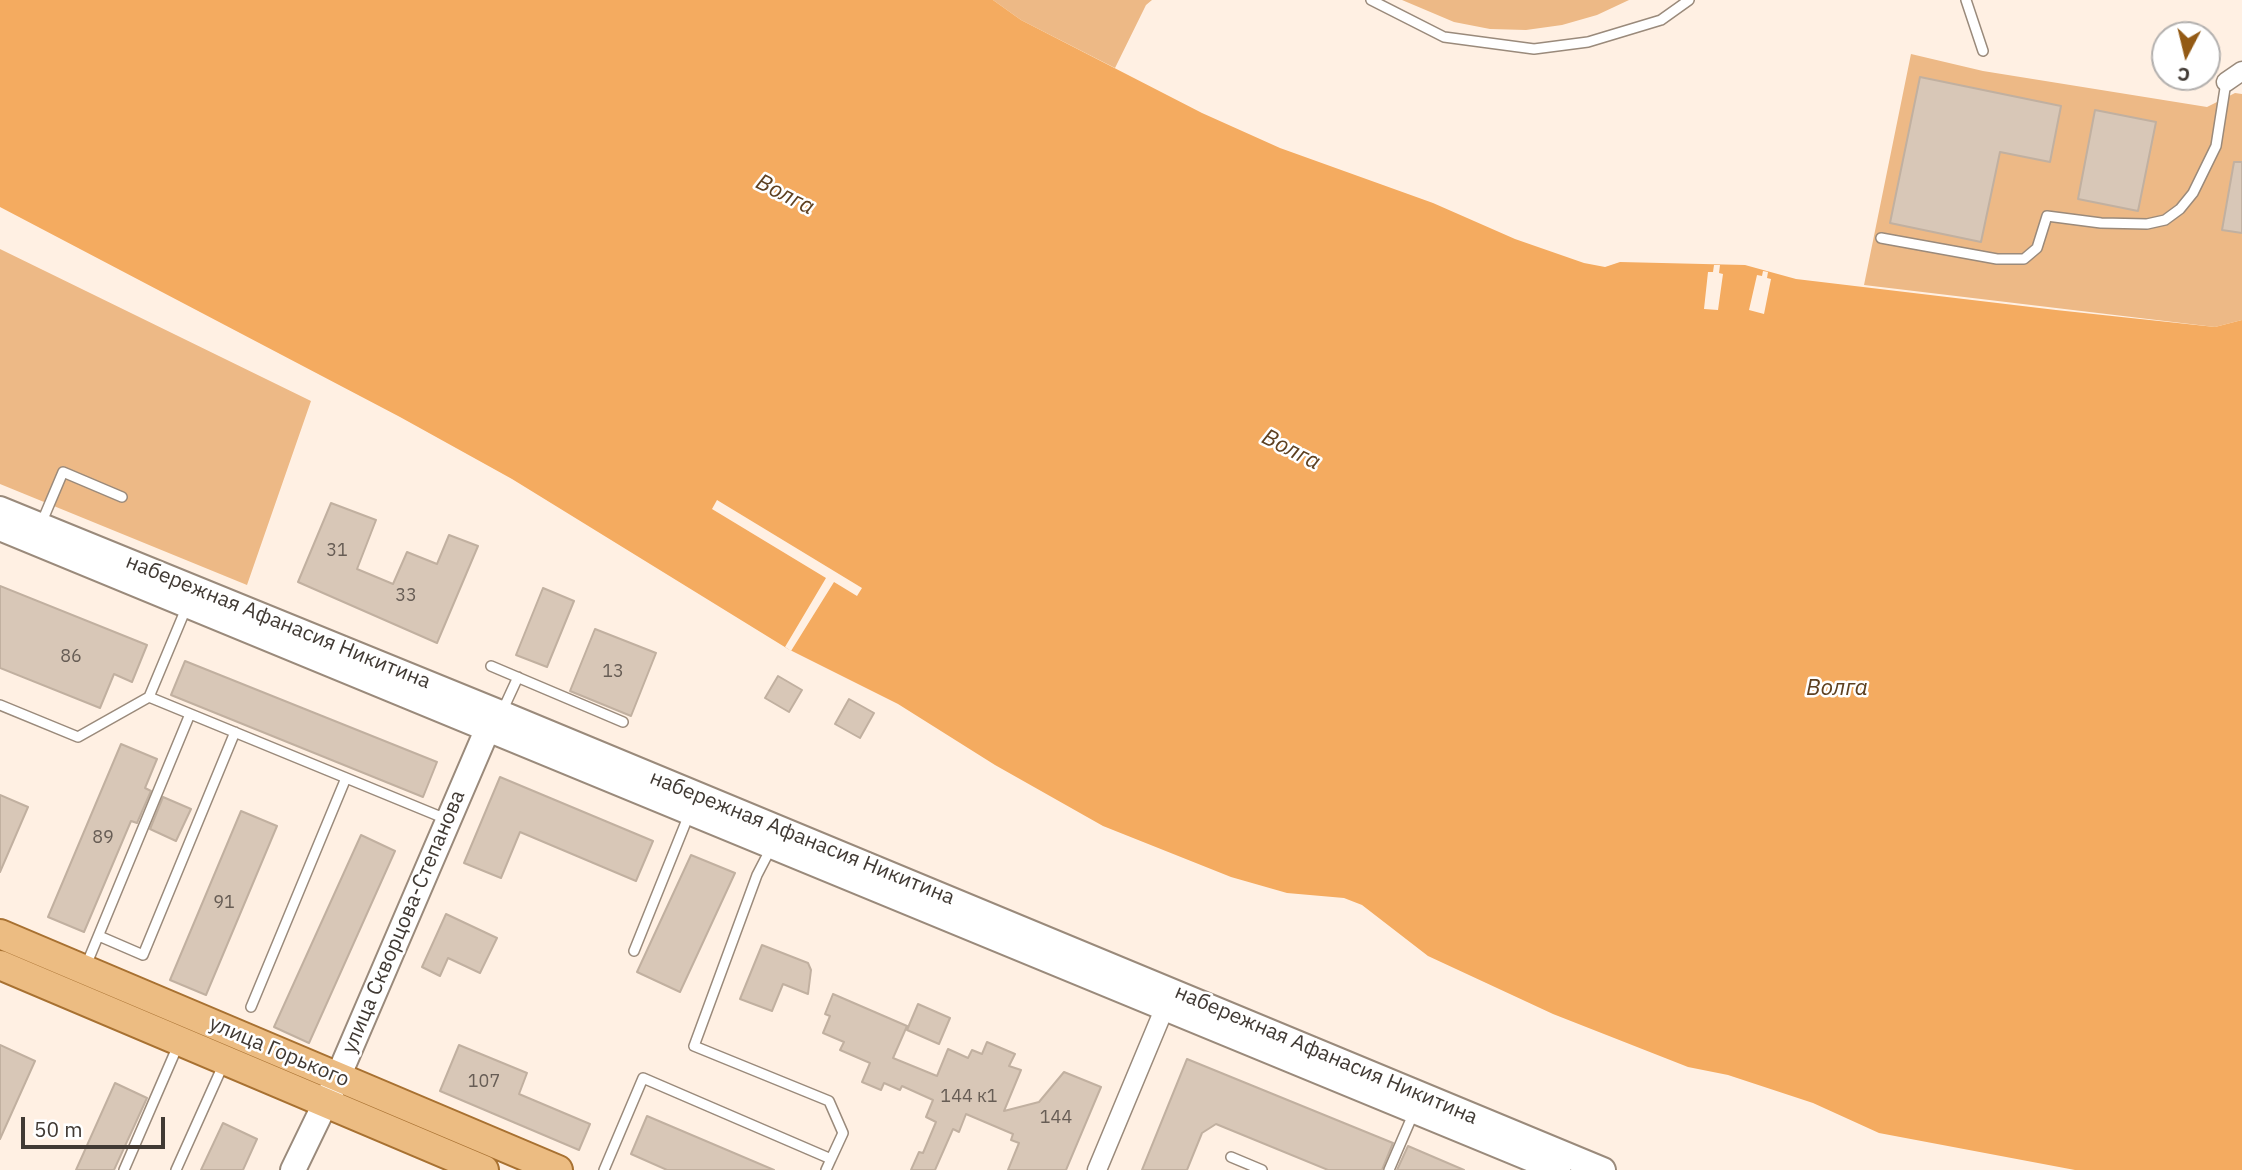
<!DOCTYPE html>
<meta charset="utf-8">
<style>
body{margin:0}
#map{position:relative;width:2242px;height:1170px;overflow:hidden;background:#fff0e3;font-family:"IBM Plex Sans",sans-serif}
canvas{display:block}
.north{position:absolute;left:2151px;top:21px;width:70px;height:70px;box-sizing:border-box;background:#fff;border:2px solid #b3b0ae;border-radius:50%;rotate:187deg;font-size:19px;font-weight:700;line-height:28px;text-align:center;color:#413a34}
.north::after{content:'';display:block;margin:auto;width:24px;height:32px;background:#935a15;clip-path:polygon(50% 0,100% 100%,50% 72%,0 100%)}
.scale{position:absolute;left:21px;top:1117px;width:144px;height:32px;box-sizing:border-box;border:4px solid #413a34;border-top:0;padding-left:9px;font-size:21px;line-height:24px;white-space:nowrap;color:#413a34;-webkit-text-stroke:5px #fff;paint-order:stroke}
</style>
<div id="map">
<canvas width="2242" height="1170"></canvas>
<div class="north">С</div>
<div class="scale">50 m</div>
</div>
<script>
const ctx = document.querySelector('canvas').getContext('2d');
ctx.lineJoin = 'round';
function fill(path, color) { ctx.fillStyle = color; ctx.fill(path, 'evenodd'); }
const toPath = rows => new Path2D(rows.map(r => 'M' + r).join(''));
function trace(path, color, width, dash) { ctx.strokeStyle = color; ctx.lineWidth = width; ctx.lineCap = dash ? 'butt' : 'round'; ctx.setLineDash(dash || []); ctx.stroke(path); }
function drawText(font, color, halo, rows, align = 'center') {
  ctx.font = font + ' "IBM Plex Sans",sans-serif'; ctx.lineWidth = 5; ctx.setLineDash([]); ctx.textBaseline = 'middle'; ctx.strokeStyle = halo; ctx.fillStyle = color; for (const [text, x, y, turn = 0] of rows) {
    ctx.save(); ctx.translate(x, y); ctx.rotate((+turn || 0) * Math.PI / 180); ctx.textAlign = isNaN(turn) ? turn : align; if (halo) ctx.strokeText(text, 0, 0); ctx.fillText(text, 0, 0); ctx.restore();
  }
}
const green = toPath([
 [993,0,1152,0,1146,5,1115,68,1021,20],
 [1402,0,1629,0,1597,15,1562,25,1526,30,1490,29,1454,22],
 [1911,54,1983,71,2207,107,2235,93,2242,94,2242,320,2215,327,1864,285],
 [0,249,311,401,247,585,0,484]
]);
const water = toPath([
 [0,0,993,0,1021,20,1202,113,1280,148,1433,203,1515,239,1584,263,1605,267,1620,262,1745,265,1796,279,2056,310,2215,327,2242,320,2242,1170,2075,1170,1879,1133,1813,1103,1728,1075,1688,1067,1553,1014,1428,956,1362,905,1344,898,1287,893,1231,877,1103,826,995,765,898,704,788,649,512,479,400,417,0,207]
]);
const pier = toPath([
 [1714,265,1720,265,1719,273,1723,274,1718,310,1704,309,1708,272,1713,272],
 [1763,271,1768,272,1767,278,1771,279,1764,314,1749,310,1757,275,1762,276],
 [717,500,862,588,857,596,834,582,791,651,785,647,826,578,712,509]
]);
const building = toPath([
 [1920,77,2061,106,2050,162,2000,152,1981,242,1890,223,1920,77],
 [2095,110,2156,122,2138,211,2078,199,2095,110],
 [2234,162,2242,162,2242,233,2222,230,2234,162],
 [331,503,376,520,357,569,393,584,407,552,437,564,449,535,478,546,437,643,298,582,331,503],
 [0,586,147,645,132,682,114,674,100,708,0,668,0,586],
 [543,588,574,601,547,667,516,655,543,588],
 [595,629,656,653,631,716,570,691,595,629],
 [185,661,437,762,423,797,171,695,185,661],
 [778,676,802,690,789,712,765,698,778,676],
 [849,699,874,713,860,738,835,724,849,699],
 [121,744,157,759,145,788,151,791,137,823,131,821,84,932,48,917,121,744],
 [500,777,653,841,636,881,520,832,501,878,464,863,500,777],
 [0,795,28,807,0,872,0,795],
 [163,797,191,809,176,841,150,829,163,797],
 [241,811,277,826,206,995,170,980,241,811],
 [361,835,395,851,309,1043,274,1027,361,835],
 [691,855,735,873,680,992,637,972,691,855],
 [446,914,497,938,480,973,448,958,440,976,422,967,446,914],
 [762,945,808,963,811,970,808,994,783,984,772,1011,740,999,762,945],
 [833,994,907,1026,893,1058,937,1076,948,1049,968,1058,972,1050,982,1054,987,1042,1015,1054,1009,1066,1021,1070,1004,1111,1039,1102,1064,1072,1101,1087,1066,1170,1008,1170,1019,1143,1011,1140,1013,1134,966,1114,959,1132,953,1129,935,1170,911,1170,919,1152,923,1153,936,1122,926,1117,933,1100,902,1086,900,1090,884,1083,881,1090,862,1082,870,1063,840,1050,844,1042,823,1033,830,1016,825,1014,833,994],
 [918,1004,950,1018,939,1044,907,1030,918,1004],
 [0,1045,35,1061,0,1139,0,1045],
 [459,1045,527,1073,519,1094,590,1124,579,1150,440,1091,459,1045],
 [1187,1059,1393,1143,1382,1170,1328,1170,1216,1124,1202,1133,1187,1170,1142,1170,1187,1059],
 [115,1083,147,1098,114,1170,76,1170,115,1083],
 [647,1116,774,1170,667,1170,631,1154,647,1116],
 [223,1123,257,1139,243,1170,201,1170,223,1123],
 [1408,1146,1464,1170,1397,1170,1408,1146]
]);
const lane = toPath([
 [1371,0,1444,37,1534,49,1588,42,1661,20,1689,0],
 [1966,0,1983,51],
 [1881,238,1997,259,2024,259,2037,248,2047,216,2101,223,2147,224,2165,220,2180,209,2193,193,2216,146,2226,82],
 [41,524,63,472,122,497],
 [187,606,149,697,446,819],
 [491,666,623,722],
 [0,705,78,737,149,697],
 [500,708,506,703,518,677],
 [772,846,757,875,694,1046,829,1101,843,1133,831,1159],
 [99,936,143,955,235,732],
 [634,951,690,812],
 [85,968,190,714],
 [251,1007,346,778],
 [1231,1157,1262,1170],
 [124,1170,179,1043],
 [176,1170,224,1063],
 [604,1170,643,1078,831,1159,826,1170],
 [1389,1170,1414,1112]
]);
const street = toPath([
 [2226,82,2242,71],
 [1097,1170,1165,1007]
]);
const secondary = toPath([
 [0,509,496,711,1603,1170],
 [0,528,1558,1170],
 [293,1170,338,1077,494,714]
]);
const primary = toPath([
 [0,934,558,1170],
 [0,965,484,1170]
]);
const numberNames = [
 ["31",337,551],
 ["33",406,596],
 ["86",71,657],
 ["13",613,672],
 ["89",103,838],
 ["91",224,903],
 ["107",484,1082],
 ["144 к1",969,1097],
 ["144",1056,1118]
];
const streetNames = [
 ["набережная Афанасия Никитина",278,622,22],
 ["набережная Афанасия Никитина",802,838,22],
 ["улица Скворцова-Степанова",404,922,-67],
 ["улица Горького",279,1052,23],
 ["набережная Афанасия Никитина",1326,1055,23]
];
const waterNames = [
 ["Волга",785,195,27],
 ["Волга",1291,450,27],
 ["Волга",1837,688]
];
fill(green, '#edb986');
fill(water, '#f4ab60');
fill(pier, '#fff0e3');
fill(building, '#d8c7b7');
trace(building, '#c1b0a0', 2);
trace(lane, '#9a8a7b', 12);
trace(street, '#9a8a7b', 21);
trace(secondary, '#9a8a7b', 28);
trace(primary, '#a87131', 32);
trace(lane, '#fff', 9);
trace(street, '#fff', 18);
trace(secondary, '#fff', 24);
trace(primary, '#ecbc82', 28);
drawText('18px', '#675d55', null, numberNames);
drawText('21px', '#413a34', '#fff', streetNames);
drawText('italic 23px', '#5e4020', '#fff', waterNames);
</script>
